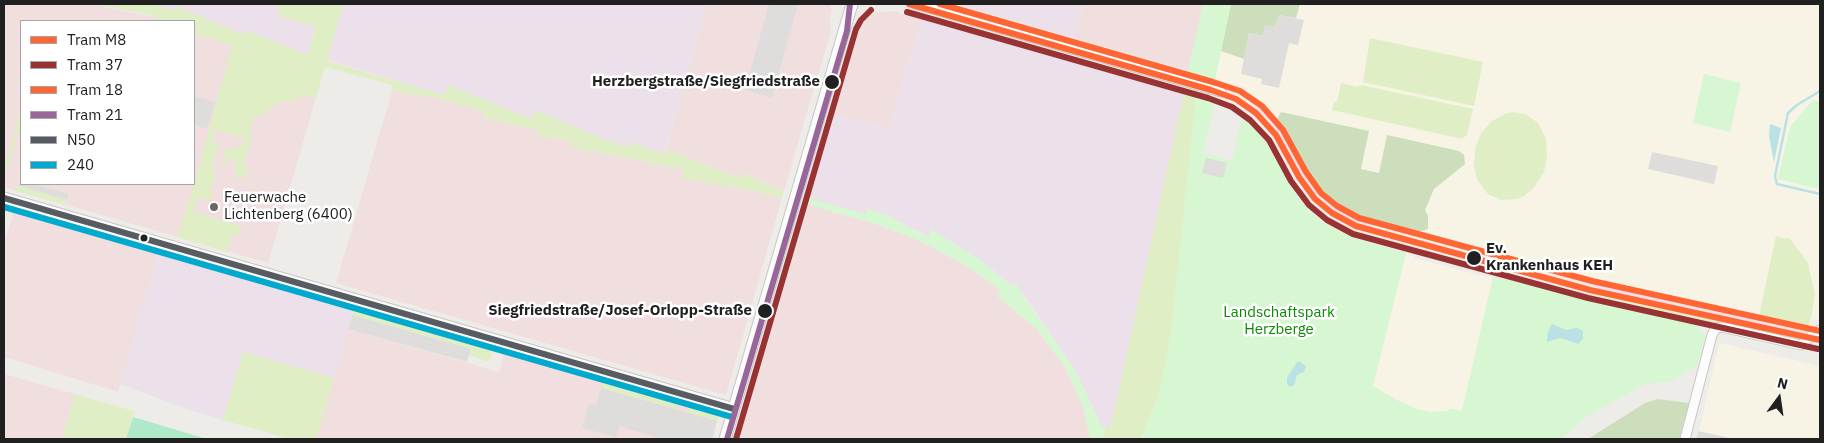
<!DOCTYPE html>
<meta charset="utf-8">
<style>
body{margin:0}
#map{position:relative;width:1824px;height:443px;overflow:hidden;background:#eeece9;font-family:"IBM Plex Sans",sans-serif}
canvas{display:block}
.frame{position:absolute;inset:0;border:5px solid #202020;pointer-events:none}
.legend{position:absolute;left:20px;top:20px;width:175px;height:165px;box-sizing:border-box;background:#fff;border:1px solid #a6a6a6;margin:0;padding:6px 9px;list-style:none;font-size:15px;color:#202020}
.legend li{display:flex;align-items:center;gap:10px;height:25px}
.legend b{width:25px;border:1px solid #a6a6a6}
.north{position:absolute;left:1754px;top:373px;width:50px;height:50px;-webkit-text-stroke:4px #fff;paint-order:stroke;rotate:14deg;font-size:14px;font-weight:700;line-height:20px;text-align:center;color:#202020}
.north::after{content:'';display:block;margin:auto;width:18px;height:22px;background:#202020;clip-path:polygon(50% 0,100% 100%,50% 72%,0 100%)}
</style>
<div id="map">
<canvas width="1824" height="443"></canvas>
<div class="frame"></div>
<ul class="legend">
<li><b style="height:6px;background:#f63"></b>Tram M8</li>
<li><b style="height:6px;background:#933"></b>Tram 37</li>
<li><b style="height:6px;background:#f63"></b>Tram 18</li>
<li><b style="height:6px;background:#969"></b>Tram 21</li>
<li><b style="height:6px;background:#595b62"></b>N50</li>
<li><b style="height:6px;background:#00a9ce"></b>240</li>
</ul>
<div class="north">N</div>
</div>
<script>
const ctx = document.querySelector('canvas').getContext('2d');
ctx.lineJoin = 'round';
function fill(path, color) { ctx.fillStyle = color; ctx.fill(path, 'evenodd'); }
const toPath = rows => new Path2D(rows.map(r => 'M' + r).join(''));
function trace(path, color, width, dash) { ctx.strokeStyle = color; ctx.lineWidth = width; ctx.lineCap = dash ? 'butt' : 'round'; ctx.setLineDash(dash || []); ctx.stroke(path); }
function drawText(font, color, halo, rows, align = 'center') {
  ctx.font = font + ' "IBM Plex Sans",sans-serif'; ctx.lineWidth = 5; ctx.setLineDash([]); ctx.textBaseline = 'middle'; ctx.strokeStyle = halo; ctx.fillStyle = color; for (const [text, x, y, turn = 0] of rows) {
    ctx.save(); ctx.translate(x, y); ctx.rotate((+turn || 0) * Math.PI / 180); ctx.textAlign = isNaN(turn) ? turn : align; if (halo) ctx.strokeText(text, 0, 0); ctx.fillText(text, 0, 0); ctx.restore();
  }
}
const residential = toPath([
 [1699,431,1724,436,1734,439,1696,439]
]);
const commercial = toPath([
 [4,4,92,4,159,18,159,21,21,21,21,184,194,184,194,34,324,70,268,263,4,187],
 [707,4,829,4,832,9,830,17,831,31,784,191,742,173,740,178,666,149],
 [1084,4,1203,4,1188,71,1074,38],
 [893,11,899,12,899,14,902,15,905,12,922,17,889,129,832,114,853,43,855,42,862,21,868,16,878,12],
 [392,91,442,99,485,112,483,117,514,125,540,130,538,136,572,141,571,147,684,169,682,178,755,191,782,198,726,395,336,283],
 [807,204,875,224,921,241,970,268,1000,290,998,297,1038,330,1066,369,1084,409,1090,439,738,439],
 [13,213,158,254,118,392,4,357,4,238,6,238],
 [348,329,499,372,504,354,719,415,712,439,316,439],
 [4,374,75,394,62,439,4,439]
]);
const industrial = toPath([
 [155,4,322,4,307,55,246,30,245,35,176,6,174,11],
 [343,4,707,4,664,155,633,142,631,147,603,139,535,110,532,119,448,86,445,95,327,60],
 [955,4,1084,4,1074,38],
 [922,17,1184,92,1111,427,1102,427,1075,370,1029,302,1021,292,979,259,931,230,929,237,893,219,893,217,867,209,865,215,808,198,832,114,889,129],
 [1239,104,1259,108,1275,123,1311,184,1326,200,1336,208,1348,215,1371,224,1369,233,1341,221,1317,204,1301,185,1278,142,1264,123],
 [158,254,353,310,334,378,243,353,223,420,187,409,120,384],
 [1595,285,1806,331,1799,338,1593,293]
]);
const education = toPath([
 [1231,4,1820,4,1820,102,1812,100,1778,179,1820,189,1820,320,1811,319,1809,330,1594,282,1528,265,1528,263,1485,251,1484,254,1415,236,1415,234,1280,125,1266,109,1246,95,1247,88,1215,79],
 [1406,253,1414,256,1414,258,1482,276,1493,277,1462,411,1430,412,1420,410,1396,400,1373,386],
 [1719,343,1820,366,1820,439,1734,439,1699,431]
]);
const grass = toPath([
 [92,4,155,4,173,11,176,6,244,35,246,30,307,55,314,33,313,24,309,25,278,16,280,7,273,4,343,4,327,61,445,95,448,85,532,119,535,110,603,139,631,147,632,142,664,154,666,149,739,178,741,173,784,191,782,198,755,191,681,178,684,169,571,147,572,141,538,136,539,130,514,125,483,117,484,112,442,99,392,91,392,85,325,67,316,98,301,94,297,101,279,102,261,116,255,115,250,131,252,136,243,165,249,167,245,178,236,177,235,158,232,157,224,165,223,163,226,148,237,149,246,138,214,130,213,142,219,146,218,153,214,156,212,164,215,174,210,191,213,192,210,200,198,197,193,212,241,226,239,235,232,233,227,252,177,237,194,184,232,45,194,34,194,21,159,21,159,18,146,14],
 [1370,38,1483,62,1474,106,1363,82],
 [1341,83,1358,87,1361,85,1473,109,1467,135,1462,139,1332,110,1334,102,1337,102],
 [1184,92,1196,96,1172,326,1164,374,1158,397,1140,439,1103,439,1105,427,1111,426],
 [21,109,21,121,4,179,4,170],
 [1513,112,1525,114,1538,123,1546,139,1547,157,1544,172,1533,189,1524,196,1516,199,1501,200,1488,194,1478,181,1474,167,1475,149,1481,133,1492,121,1505,114],
 [17,185,67,200,66,205,15,191],
 [1776,236,1786,239,1786,237,1790,239,1808,263,1815,294,1812,313,1807,332,1758,321],
 [1593,293,1727,323,1799,338,1793,339,1717,323,1592,295],
 [353,310,493,351,491,358,487,361,469,355,470,349,352,315],
 [243,352,334,378,316,439,290,439,223,420],
 [603,382,680,404,678,410,601,388],
 [75,394,134,411,126,439,62,439],
 [689,406,719,415,712,439,710,439,715,420,687,412]
]);
const forest = toPath([
 [1231,4,1300,4,1296,18,1279,15,1275,27,1263,36,1249,33,1244,59,1221,51],
 [1281,112,1369,131,1361,169,1379,173,1387,135,1459,151,1464,155,1465,164,1434,189,1425,210,1428,216,1428,229,1415,233,1415,236,1400,232,1362,221,1336,208,1326,200,1305,175,1292,150,1275,123],
 [1658,399,1689,403,1679,439,1588,439,1645,403]
]);
const park = toPath([
 [1203,4,1231,4,1215,79,1188,71],
 [1704,74,1741,83,1730,132,1693,123],
 [1196,96,1215,101,1203,153,1232,161,1242,117,1262,136,1298,198,1311,213,1325,224,1354,238,1406,253,1373,386,1397,400,1420,410,1430,412,1447,411,1450,408,1462,411,1493,277,1696,324,1705,337,1697,365,1672,381,1646,384,1589,415,1561,439,1140,439,1158,397,1170,340],
 [1813,100,1820,102,1820,189,1778,179,1790,127],
 [808,198,865,214,867,209,894,217,893,219,929,237,931,229,979,259,1011,285,1016,283,1023,296,1075,370,1102,427,1105,427,1103,439,1090,439,1084,409,1066,369,1038,330,998,297,1000,290,970,268,921,241,875,224,807,204]
]);
const pitch = toPath([
 [133,417,207,439,126,439]
]);
const parking = toPath([
 [769,4,798,4,772,98,745,90],
 [1279,15,1304,20,1298,45,1289,43,1279,88,1261,84,1262,79,1241,74,1249,33,1262,36,1265,25,1275,27],
 [194,96,215,102,207,129,194,125],
 [1652,152,1718,166,1714,184,1648,169],
 [1206,158,1227,163,1223,178,1202,173],
 [21,183,33,184,69,194,67,200,20,186],
 [352,315,471,349,467,362,348,329],
 [601,388,717,421,712,439,660,439,660,438,619,426,616,437,582,428,589,404,596,405]
]);
const water = toPath([
 [1770,124,1781,128,1774,162,1769,136],
 [1552,324,1566,330,1576,328,1580,329,1583,331,1583,338,1579,344,1560,338,1547,342,1548,332],
 [1297,362,1300,362,1306,366,1304,372,1297,375,1294,385,1290,387,1287,384,1287,378]
]);
const stream = toPath([
 [1820,91,1797,105,1788,113,1775,176,1777,184,1820,194]
]);
const minor = toPath([
 [915,4,1221,92],
 [1685,439,1712,335,1716,328,1722,327,1801,345,1812,335,1820,330]
]);
const tertiary = toPath([
 [4,198,734,409],
 [725,439,852,4]
]);
const bus1 = toPath([
 [4,198,734,409]
]);
const bus2 = toPath([
 [4,207,732,417]
]);
const tram1 = toPath([
 [909,4,1211,90,1236,99,1256,113,1276,135,1299,177,1315,199,1332,213,1356,226,1590,290,1820,340]
]);
const tram2 = toPath([
 [907,12,1208,98,1232,107,1250,120,1269,140,1291,181,1309,205,1327,220,1353,234,1588,298,1818,349],
 [736,439,856,29,861,20,871,10]
]);
const tram3 = toPath([
 [940,4,1213,82,1240,91,1262,106,1283,130,1306,172,1321,193,1337,206,1359,218,1592,281,1820,331]
]);
const tram4 = toPath([
 [727,439,847,31,850,4]
]);
const markers = [
 [832,82,8,"#202020"],
 [214,207,5,"#686766"],
 [144,238,4.5,"#202020"],
 [1474,258,8,"#202020"],
 [765,311,8,"#202020"]
];
const stopNames = [
 ["Herzbergstraße/Siegfriedstraße",820,82],
 ["Ev.",1486,249,"left"],
 ["Krankenhaus KEH",1486,266,"left"],
 ["Siegfriedstraße/Josef-Orlopp-Straße",752,311]
];
const poiNames = [
 ["Feuerwache",224,198],
 ["Lichtenberg (6400)",224,215]
];
const parkNames = [
 ["Landschaftspark",1279,313],
 ["Herzberge",1279,330]
];
fill(residential, '#dddcda');
fill(commercial, '#f1dfdf');
fill(industrial, '#ece0ea');
fill(education, '#f7f4e5');
fill(grass, '#e0eec5');
fill(forest, '#ccdebc');
fill(park, '#d7f6d2');
fill(pitch, '#b0e9c9');
fill(parking, '#dedddc');
fill(water, '#bae1e4');
trace(stream, '#bae1e4', 2.5);
trace(minor, '#c7c6c5', 11);
trace(tertiary, '#c7c6c5', 13);
trace(minor, '#fcfcfc', 9);
trace(tertiary, '#fcfcfc', 11);
trace(bus1, '#595b62', 6);
trace(bus2, '#00a9ce', 6);
trace(tram1, '#f63', 6);
trace(tram2, '#933', 6);
trace(tram3, '#f63', 6);
trace(tram4, '#969', 6);
for (const [x, y, r, color] of markers) { const dot = new Path2D(); dot.arc(x, y, r, 0, 2 * Math.PI); ctx.fillStyle = color; ctx.fill(dot); trace(dot, '#fff', 2); }
drawText('bold 15px', '#202020', '#fff', stopNames, 'right');
drawText('15px', '#202020', '#fff', poiNames, 'left');
drawText('15px', '#0a8903', '#fff', parkNames);
</script>
